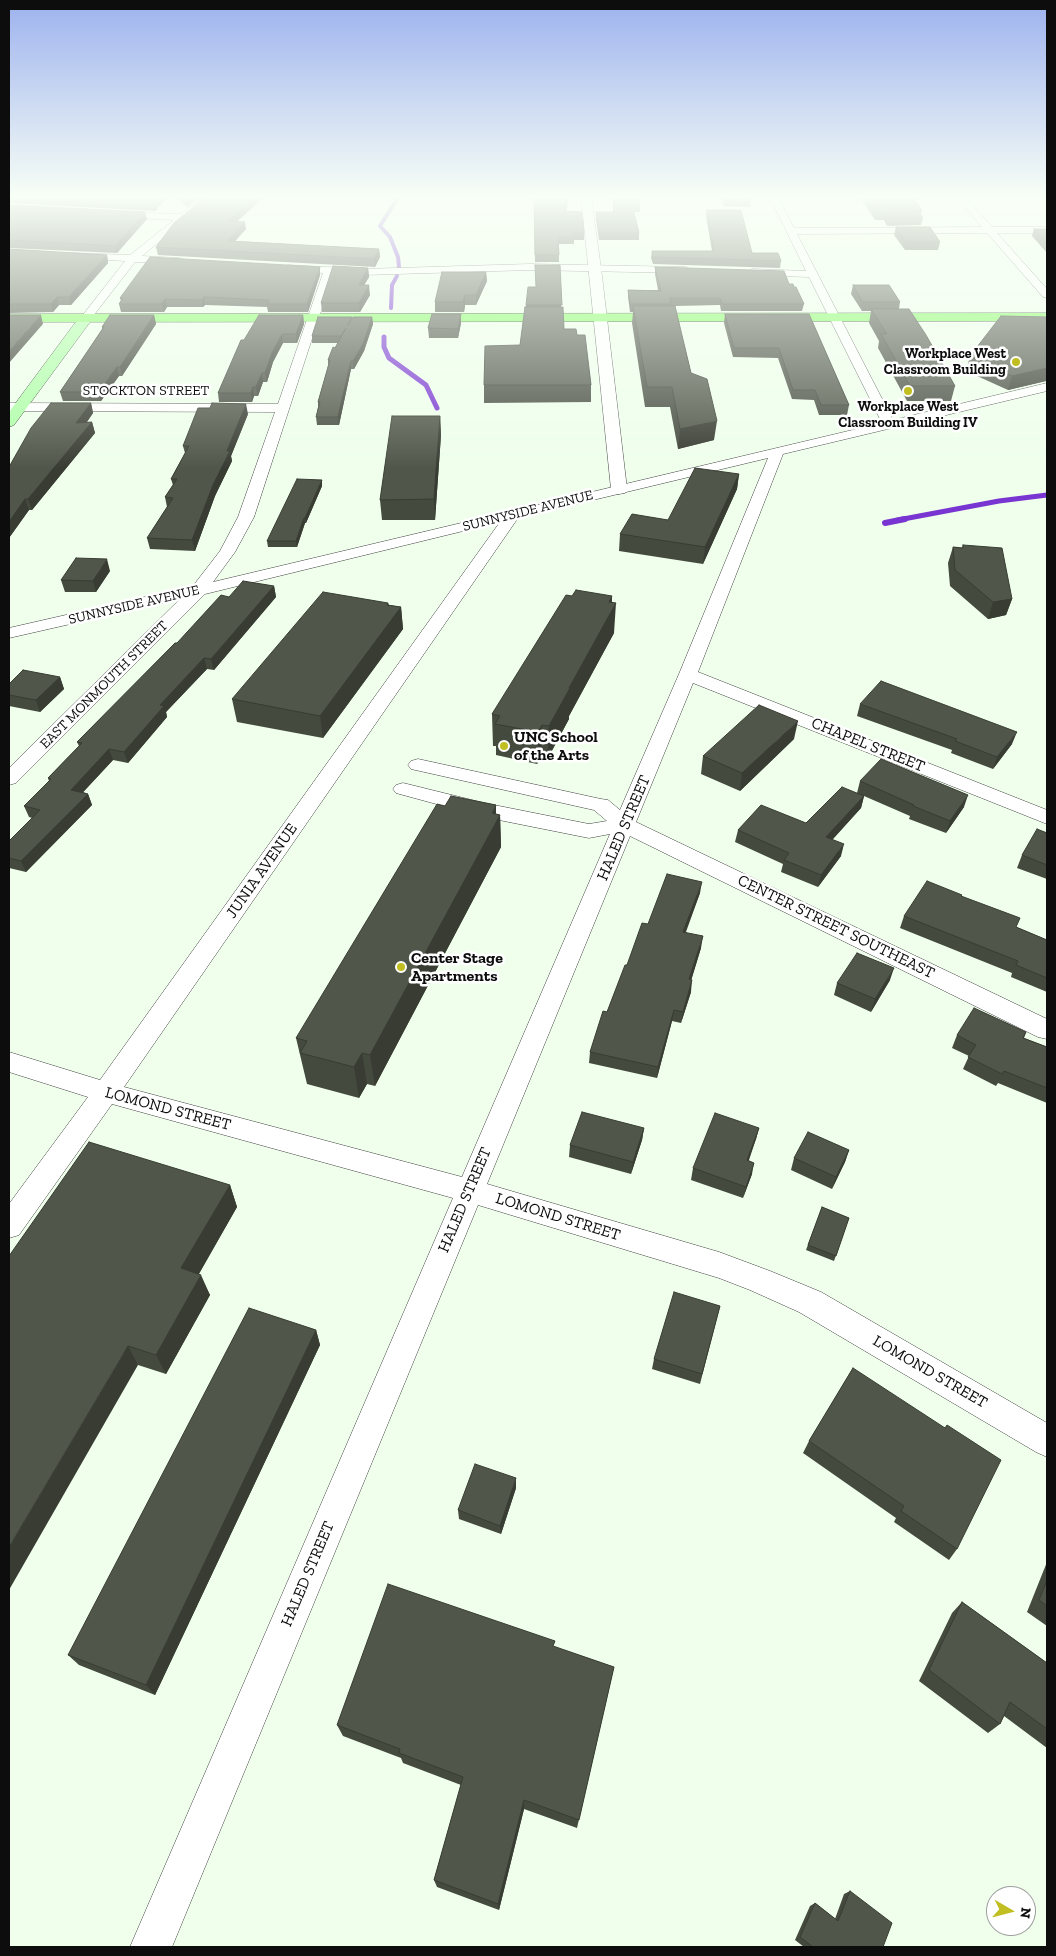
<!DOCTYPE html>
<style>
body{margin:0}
#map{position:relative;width:1056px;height:1956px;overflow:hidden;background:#efffec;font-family:"Zilla Slab",serif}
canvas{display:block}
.frame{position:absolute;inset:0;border:10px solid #0d0d0d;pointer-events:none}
.north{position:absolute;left:986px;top:1886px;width:50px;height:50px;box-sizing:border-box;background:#fff;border:1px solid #9e9e9e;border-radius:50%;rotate:98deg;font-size:14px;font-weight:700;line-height:20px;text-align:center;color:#0d0d0d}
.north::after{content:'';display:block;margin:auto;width:18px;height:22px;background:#c0be21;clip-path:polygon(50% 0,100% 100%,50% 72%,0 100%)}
</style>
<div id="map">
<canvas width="1056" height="1956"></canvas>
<div class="frame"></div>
<div class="north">N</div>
</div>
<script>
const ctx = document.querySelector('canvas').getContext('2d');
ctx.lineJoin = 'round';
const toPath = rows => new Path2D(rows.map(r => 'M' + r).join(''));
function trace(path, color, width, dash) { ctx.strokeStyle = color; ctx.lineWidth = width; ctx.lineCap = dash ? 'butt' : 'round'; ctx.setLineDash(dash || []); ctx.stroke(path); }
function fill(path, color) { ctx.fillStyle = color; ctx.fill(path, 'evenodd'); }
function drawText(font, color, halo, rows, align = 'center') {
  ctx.font = font + ' "Zilla Slab",serif'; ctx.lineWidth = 5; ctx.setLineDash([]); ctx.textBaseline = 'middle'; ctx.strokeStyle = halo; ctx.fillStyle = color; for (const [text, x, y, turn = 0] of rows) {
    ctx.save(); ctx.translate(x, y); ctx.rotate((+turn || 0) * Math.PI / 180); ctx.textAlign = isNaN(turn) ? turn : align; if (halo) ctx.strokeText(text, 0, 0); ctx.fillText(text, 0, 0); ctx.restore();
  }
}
const streamFar2 = toPath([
 [399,196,380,226,390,237,398,257,399,267],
 [391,308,392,285,397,276]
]);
const streamFar1 = toPath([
 [384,337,384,347,389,358,426,385,437,408],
 [898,520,999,501,1047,495]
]);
const stream = toPath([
 [885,523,905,519]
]);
const minor = toPath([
 [19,196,30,196,9,209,9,202,19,196],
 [204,196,214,196,142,256,179,258,183,259,184,261,183,263,135,262,90,320,82,320,80,318,82,316,125,261,75,258,70,255,71,253,130,255,174,220,114,217,111,216,111,212,181,214,204,196],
 [769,196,777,196,794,228,982,227,955,196,964,196,992,227,1047,227,1047,233,997,233,1047,289,1047,298,1043,297,987,233,797,234,893,420,1047,383,1047,391,783,454,698,672,1047,810,1047,824,693,683,636,822,1047,1019,1047,1039,1038,1037,630,836,487,1184,719,1252,770,1271,821,1292,1047,1423,1047,1457,1036,1452,799,1312,750,1290,719,1278,478,1205,172,1947,130,1947,453,1198,112,1104,19,1235,9,1238,9,1204,88,1097,9,1072,9,1052,100,1080,500,522,205,594,16,783,9,785,9,768,180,599,9,638,9,628,193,586,220,551,238,517,275,412,9,411,9,403,278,404,323,273,284,270,283,268,284,266,288,265,363,269,530,264,686,267,691,270,686,273,530,270,363,275,333,274,254,517,235,552,213,582,882,423,809,277,752,275,747,272,752,269,806,271,769,196],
 [768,458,679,674,620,810,608,800,601,799,418,759,411,761,408,765,411,769,594,810,607,821,589,824,484,803,403,783,396,785,393,789,396,793,484,817,589,838,610,834,462,1177,124,1087,518,518,768,458]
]);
const tertiary = toPath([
 [581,196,591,196,602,276,627,489,625,493,619,494,613,493,611,489,581,196]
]);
const secondary = toPath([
 [86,314,93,318,14,425,9,427,9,412,81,315,86,314]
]);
const primary = toPath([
 [1047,313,1047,321,9,322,9,314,1047,313]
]);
const wall = toPath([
 [9,196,168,196,155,211,9,203],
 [174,196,201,196,187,207],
 [207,196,265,196,236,222,246,229,235,241,379,249,380,257,375,267,158,255,156,247],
 [534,196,570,196,566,211,584,233,584,240,574,240,574,244,559,244,559,262,535,262],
 [613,196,640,196,640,212,634,212,639,233,639,240,599,240,596,218,596,212,613,212],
 [721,196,749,196,751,200,750,207,724,206],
 [859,196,913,196,913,197,922,210,921,215,923,218,921,225,887,226,884,220,875,220],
 [9,205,147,219,117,253,9,248],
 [707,210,752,253,781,261,780,268,653,264,651,258,652,251,712,251,706,216],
 [896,227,940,242,938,250,905,250,894,235],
 [1034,229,1047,229,1047,253,1032,236],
 [9,249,107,255,108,263,71,305,59,305,53,312,9,313],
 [560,265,561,307,564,329,577,335,591,385,591,402,484,403,484,385,520,345,526,305,536,287],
 [320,267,320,275,308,312,268,312,267,307,205,305,203,307,167,307,164,312,121,312,119,304,121,301,120,298],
 [655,267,789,284,794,287,804,304,802,311,721,311,720,305,675,306,691,373,714,440,678,449,670,407,645,407,632,323,633,312,630,312,628,297,628,290,658,290,655,274],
 [368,268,369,277,364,285,370,295,360,312,322,312,321,303],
 [486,272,487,281,476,305,465,305,464,312,435,312,435,302],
 [853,285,900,302,899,309,955,386,951,401,907,401,878,348,879,341,869,323,871,311,862,311,851,294],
 [725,314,809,314,849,405,847,415,819,415,814,400,792,399,778,358,733,357,724,323],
 [154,315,156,324,122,376,119,376,101,401,63,401,60,392,102,329,102,327],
 [303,315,304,324,297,343,283,343,273,362,267,382,263,382,258,396,254,396,252,402,219,402,218,393],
 [372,317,373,324,364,351,354,369,351,369,339,425,317,425,316,417,318,407,318,402,328,366,328,360,338,343,312,343,312,336],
 [1047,317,1047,380,1046,381,1008,390,966,371,970,356],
 [461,323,458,338,429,338,428,328],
 [91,403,93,413,87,422,92,422,95,433,32,510,29,510,9,538,9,467],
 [248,414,231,456,232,461,215,496,195,551,150,549,147,538,167,507,165,497,173,485,171,479,185,453,183,446],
 [440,416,441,435,435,520,382,520,380,500],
 [739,474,737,489,703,564,619,551,620,534,668,520],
 [322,480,322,486,306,523,305,523,297,547,268,547,267,541],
 [963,545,1012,599,1006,615,988,619,950,586,948,563,953,547,962,548],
 [110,571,96,592,65,592,61,580],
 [274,586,276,597,214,670,207,669,166,712,167,717,128,763,113,760,83,792,88,794,92,805,26,872,9,868,9,841,32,818,29,817,24,806,49,781,48,778,79,746,77,742,177,643,229,597],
 [612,596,612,602,614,633,569,716,569,719,548,758,541,756,537,764,496,755,496,746,493,746,492,714],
 [388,603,389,605,401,607,403,629,323,738,237,722,232,699],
 [60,677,64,689,40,712,9,706,9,684],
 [860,704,1012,744,993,769,951,753,952,750,857,716],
 [794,739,740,791,701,774,703,756],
 [860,781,964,807,946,833,909,819,910,816,864,796,861,808,832,840,841,856,818,887,781,872,783,864,735,842,738,830,806,823,857,793],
 [496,814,500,815,501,847,375,1086,367,1084,359,1098,307,1084,296,1038],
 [1047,833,1047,879,1017,868,1022,855],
 [700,893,686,932,701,948,691,980,691,992,681,1023,672,1021,657,1078,589,1063,590,1052,627,965,648,924],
 [961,896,1016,927,1047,940,1047,992,1011,977,1012,973,900,928,904,916],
 [890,980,871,1012,834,995,837,983],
 [1026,1032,1024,1038,1047,1047,1047,1103,998,1083,996,1086,963,1069,969,1056,952,1048,957,1035],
 [644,1128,642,1140,631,1174,569,1157,570,1145],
 [759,1128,756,1139,748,1160,752,1174,743,1198,691,1180,693,1168],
 [849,1150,845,1162,832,1189,791,1170,794,1158],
 [230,1185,237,1207,199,1274,210,1295,166,1374,138,1365,9,1256],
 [822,1207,849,1218,834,1261,806,1250],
 [720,1306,700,1384,652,1369,654,1359],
 [316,1330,320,1345,155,1695,79,1665,68,1655],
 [853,1368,957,1549,949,1560,894,1522,896,1518,803,1453,809,1441],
 [516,1488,501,1534,459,1519,458,1510],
 [1047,1562,1047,1626,1027,1612],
 [962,1602,1047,1663,1047,1748,1004,1716,1000,1724,988,1733,919,1681,952,1613],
 [554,1647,614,1667,577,1828,524,1809,499,1910,437,1887,434,1880,461,1785,403,1763,401,1758,343,1736,337,1725],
 [850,1891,883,1947,804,1947,795,1940,810,1906,815,1903,835,1919,844,1894]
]);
const shadedWall = toPath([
 [160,196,168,196,155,211,153,203],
 [191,196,201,196,187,207,186,199],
 [256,196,265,196,229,229,228,221],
 [568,196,570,196,564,218,564,211],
 [145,212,147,219,117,253,115,246],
 [245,222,246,229,228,249,227,241],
 [379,249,380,257,375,267,374,259],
 [107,255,108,263,71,305,69,297],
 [320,267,320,275,308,312,307,304],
 [368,268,369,277,359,294,359,285],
 [486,272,487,281,476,305,476,295],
 [369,285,370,295,360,312,359,303],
 [465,295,465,305,464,312,463,302],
 [57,297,59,305,53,312,51,304],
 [204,297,205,305,203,307,202,300],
 [165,299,167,307,164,312,162,304],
 [461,314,461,323,458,338,458,329],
 [41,315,43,324,9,363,9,351],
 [154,315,156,324,122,376,120,367],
 [303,315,304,324,297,343,296,334],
 [372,317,373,324,364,351,354,369,353,361],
 [282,334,283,343,273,362,267,382,265,373,272,353],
 [351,361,351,369,339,425,338,417],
 [117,367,119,376,101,401,99,392],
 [1047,368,1047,380,1046,381,1008,390,1012,376],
 [262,373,263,382,258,396,256,387],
 [253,387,254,396,252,402,251,393],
 [91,403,93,413,79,433,76,423],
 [246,404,248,414,231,456,232,461,215,496,195,551,192,540,213,485],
 [440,416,441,435,435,520,434,499],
 [717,421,714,440,678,449,680,429],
 [92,422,95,433,32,510,28,499],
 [739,474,737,489,703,564,705,547],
 [322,480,322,486,306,523,305,518],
 [25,499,29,510,9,538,9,522],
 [304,518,305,523,297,547,296,541],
 [107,559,110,571,96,592,93,581],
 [274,586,276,597,214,670,211,659],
 [612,596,611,611,616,603,614,633,569,716,569,719,548,758,549,726,569,688],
 [1012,599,1006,615,988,619,993,602],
 [388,603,390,622,401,607,403,629,323,738,320,716],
 [204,658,207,669,166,712,167,717,128,763,124,752,160,705],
 [60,677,64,689,40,712,36,700],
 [798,721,794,739,740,791,742,773],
 [542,725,541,756,537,764,538,732],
 [1017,732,1012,744,993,769,997,757],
 [109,749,113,760,75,801,71,790],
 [88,794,92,805,26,872,21,861],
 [968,795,964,807,946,833,950,821],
 [864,796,861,808,823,850,826,837],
 [496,805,496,822,500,815,501,847,375,1086,370,1055],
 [844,844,841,856,818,887,821,875],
 [702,882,700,893,681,943,683,932],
 [703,936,701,948,688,991,689,979],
 [894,968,890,980,871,1012,875,999],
 [692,980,691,992,681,1023,683,1012],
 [674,1010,672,1021,657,1078,658,1067],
 [362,1053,367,1084,359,1098,354,1067],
 [644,1128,642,1140,631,1174,633,1162],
 [759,1128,756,1139,745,1172,747,1160],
 [849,1150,845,1162,832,1189,836,1177],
 [754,1163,752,1174,743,1198,746,1187],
 [230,1185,237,1207,190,1289,181,1268],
 [201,1275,210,1295,166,1374,156,1355],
 [316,1330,320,1345,155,1695,146,1685],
 [128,1346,138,1365,9,1590,9,1547],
 [516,1478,516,1488,501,1534,500,1526],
 [524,1800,524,1809,499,1910,498,1904]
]);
const building = toPath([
 [9,196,160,196,153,203,9,196],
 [181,196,191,196,186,199,181,196],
 [207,196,256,196,228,221,245,222,227,241,379,249,374,259,156,247,174,223,207,196],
 [534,196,568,196,564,211,582,212,584,233,574,233,574,237,558,237,559,255,535,255,534,196],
 [613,196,640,196,640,205,632,205,639,233,599,233,596,212,614,212,613,196],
 [724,196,749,196,751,200,725,199,724,196],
 [865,196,912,196,922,210,917,210,923,218,889,218,885,213,876,213,865,196],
 [9,205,145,212,115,246,9,240,9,205],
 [707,210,741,210,752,253,778,253,781,261,653,257,652,251,714,251,707,210],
 [896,227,930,227,940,242,906,242,896,227],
 [1034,229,1047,229,1047,243,1034,229],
 [9,249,107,255,69,297,57,297,51,304,9,304,9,249],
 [150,257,320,267,307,304,267,304,269,300,204,297,202,300,165,299,162,304,119,304,123,298,120,298,150,257],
 [535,265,560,265,562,305,526,305,528,287,536,287,535,265],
 [333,266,368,268,359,285,369,285,359,303,321,303,333,266],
 [655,267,784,271,789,284,793,284,794,287,796,287,804,304,722,304,720,298,670,298,671,304,630,304,628,290,661,291,655,267],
 [442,272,486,272,476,295,465,295,463,302,435,302,442,272],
 [853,285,889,285,900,302,863,302,853,285],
 [633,306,675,306,691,373,707,379,717,421,680,429,672,387,647,387,633,306],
 [525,307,563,307,564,329,576,329,577,335,585,335,591,385,484,385,485,346,520,345,525,307],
 [871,309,909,309,926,335,955,386,910,386,881,334,887,334,871,309],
 [432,314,461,314,458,329,428,328,432,314],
 [725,314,809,314,849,405,821,405,815,390,793,390,779,348,734,348,725,314],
 [9,315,41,315,9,351,9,315],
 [110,315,154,315,120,367,117,367,99,392,60,392,104,327,102,327,110,315],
 [259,315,303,315,296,334,282,334,272,353,265,373,262,373,256,387,253,387,251,393,218,393,241,340,244,340,259,315],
 [1001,316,1047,317,1047,368,1012,376,970,356,1001,316],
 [318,317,352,317,348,325,353,317,372,317,363,344,353,361,351,361,338,417,316,417,320,402,318,402,330,360,328,360,333,347,335,348,346,328,341,336,312,336,318,317],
 [51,403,91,403,76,423,92,422,28,499,25,499,9,522,9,467,31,428,51,403],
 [212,403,246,404,227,451,230,451,213,485,192,540,147,538,173,498,165,497,177,479,171,479,189,446,183,446,198,408,210,408,212,403],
 [392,416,440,416,434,499,380,500,392,416],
 [695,468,739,474,705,547,620,534,632,514,668,520,695,468],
 [297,479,322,480,305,518,304,518,296,541,267,541,297,479],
 [963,545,1002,548,1012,599,993,602,955,570,953,547,963,548,963,545],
 [76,558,107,559,93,581,61,580,76,558],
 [243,581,274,586,211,659,204,658,160,705,164,706,124,752,109,749,71,790,88,794,21,861,9,858,9,841,40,810,24,806,51,779,48,778,82,743,77,742,175,643,177,643,221,595,229,597,243,581],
 [576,590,612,596,609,602,616,603,569,688,570,688,549,726,542,725,538,732,495,724,500,716,492,714,566,595,572,596,576,590],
 [323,592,388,603,387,605,401,607,320,716,232,699,323,592],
 [23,670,60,677,36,700,9,695,9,684,23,670],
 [881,681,1017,732,997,757,955,741,957,739,860,704,881,681],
 [759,705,798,721,742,773,703,756,759,705],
 [881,759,968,795,950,821,913,806,914,805,860,781,881,759],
 [842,787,864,796,826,837,844,844,821,875,784,860,789,853,738,830,761,805,806,823,842,787],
 [451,796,496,805,492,813,500,815,370,1055,362,1053,354,1067,300,1053,307,1041,296,1038,437,804,445,806,451,796],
 [1037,829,1047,833,1047,865,1022,855,1037,829],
 [667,874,702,882,683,932,703,936,689,979,692,980,683,1012,674,1010,658,1067,590,1052,603,1011,607,1012,625,965,627,965,642,923,648,924,667,874],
 [927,881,962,895,961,896,1020,918,1016,927,1047,940,1047,978,1016,965,1018,961,904,916,927,881],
 [857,953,894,968,875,999,837,983,857,953],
 [974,1008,1026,1032,1023,1038,1047,1047,1047,1088,1004,1071,1002,1074,968,1057,976,1045,957,1035,974,1008],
 [582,1112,644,1128,633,1162,570,1145,582,1112],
 [715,1113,759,1128,747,1160,754,1163,746,1187,693,1168,715,1113],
 [808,1132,849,1150,836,1177,794,1158,808,1132],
 [89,1142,230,1185,181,1268,201,1275,156,1355,128,1346,9,1547,9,1256,89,1142],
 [822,1207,849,1218,836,1256,808,1245,822,1207],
 [674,1292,720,1306,702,1374,654,1359,674,1292],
 [249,1308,316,1330,146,1685,68,1655,249,1308],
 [853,1368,945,1428,947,1425,1001,1460,957,1549,901,1511,904,1506,809,1441,853,1368],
 [475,1464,516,1478,500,1526,458,1510,475,1464],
 [1047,1580,1047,1606,1039,1600,1047,1580],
 [388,1584,555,1641,553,1646,614,1667,579,1820,524,1800,498,1904,434,1880,463,1777,399,1753,400,1749,337,1725,388,1584],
 [962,1602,1047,1663,1047,1729,1010,1702,1000,1724,929,1670,962,1602],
 [850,1891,892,1923,883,1947,813,1947,800,1937,815,1903,838,1921,850,1891]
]);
const markers = [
 [1016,362,5,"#c0be21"],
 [908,391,5,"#c0be21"],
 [504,746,5,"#c0be21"],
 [401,967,5,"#c0be21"]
];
const farPoinames = [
 ["Workplace West",1006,354],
 ["Classroom Building",1006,370],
 ["Workplace West",908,407,"center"],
 ["Classroom Building IV",908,423,"center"]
];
const farStreetnames = [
 ["STOCKTON STREET",146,391],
 ["SUNNYSIDE AVENUE",528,511,-14],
 ["SUNNYSIDE AVENUE",134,605,-13],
 ["EAST MONMOUTH STREET",104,685,-45]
];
const poiNames = [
 ["UNC School",514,737],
 ["of the Arts",514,755],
 ["Center Stage",411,958],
 ["Apartments",411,976]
];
const streetNames = [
 ["CHAPEL STREET",868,745,22],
 ["HALED STREET",624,828,-67],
 ["JUNIA AVENUE",262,871,-55],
 ["CENTER STREET SOUTHEAST",836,927,26],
 ["LOMOND STREET",168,1109,15],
 ["HALED STREET",465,1200,-67],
 ["LOMOND STREET",558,1217,17],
 ["LOMOND STREET",930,1372,30],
 ["HALED STREET",308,1574,-67]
];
trace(streamFar2, '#7835d1', 4);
trace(streamFar1, '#7835d1', 5);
trace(stream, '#7835d1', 6);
trace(minor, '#404040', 1);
trace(tertiary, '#404040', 1);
trace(secondary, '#2f2f2f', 1);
trace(primary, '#1e1e1e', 1);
fill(minor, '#fff');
fill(tertiary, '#fff');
fill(secondary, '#aeffa7');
fill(primary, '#80fc5f');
fill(wall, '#454a3f');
fill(shadedWall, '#383c33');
fill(building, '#505649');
trace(building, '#383c33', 1);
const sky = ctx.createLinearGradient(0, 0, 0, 469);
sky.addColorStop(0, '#9db2ee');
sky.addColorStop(0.42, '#f8fff6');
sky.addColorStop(1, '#f8fff600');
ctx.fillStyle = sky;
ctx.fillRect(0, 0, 1056, 469);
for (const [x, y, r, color] of markers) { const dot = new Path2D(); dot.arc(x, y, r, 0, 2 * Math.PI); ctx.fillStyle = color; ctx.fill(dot); trace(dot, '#fff', 2); }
drawText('bold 14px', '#0d0d0d', '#fff', farPoinames, 'right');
drawText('14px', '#0d0d0d', '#fff', farStreetnames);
drawText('bold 16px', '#0d0d0d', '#fff', poiNames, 'left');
drawText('16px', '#0d0d0d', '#fff', streetNames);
</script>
